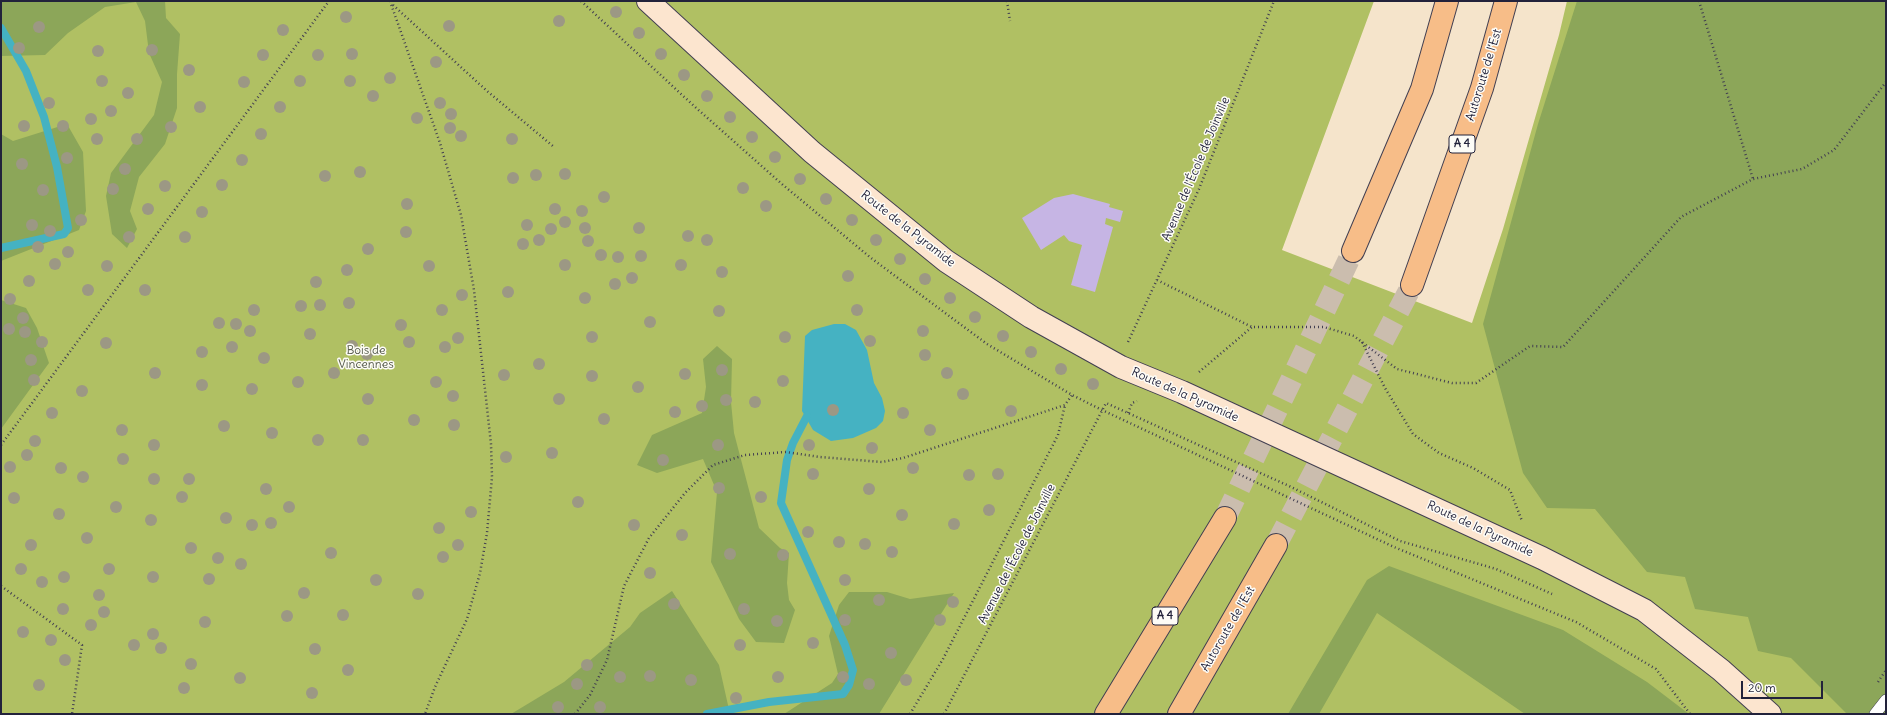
<!DOCTYPE html>
<meta charset="utf-8">
<style>
body{margin:0}
#map{position:relative;width:1887px;height:715px;overflow:hidden;background:#f5e4cb;font-family:Delius,sans-serif}
canvas{display:block}
.frame{position:absolute;inset:0;border:2px solid #22223b;pointer-events:none}
.scale{position:absolute;left:1741px;top:681px;width:82px;height:18px;box-sizing:border-box;border:2px solid #22223b;border-top:0;padding-left:5px;font-size:12px;line-height:14px;white-space:nowrap;color:#22223b;-webkit-text-stroke:3px #fdfcf7;paint-order:stroke}
</style>
<div id="map">
<canvas width="1887" height="715"></canvas>
<div class="frame"></div>
<div class="scale">20 m</div>
</div>
<script>
const ctx = document.querySelector('canvas').getContext('2d');
ctx.lineJoin = 'round';
function fill(path, color) { ctx.fillStyle = color; ctx.fill(path, 'evenodd'); }
const toPath = rows => new Path2D(rows.map(r => 'M' + r).join(''));
function trace(path, color, width, dash) { ctx.strokeStyle = color; ctx.lineWidth = width; ctx.lineCap = dash ? 'butt' : 'round'; ctx.setLineDash(dash || []); ctx.stroke(path); }
function drawText(font, color, halo, rows, align = 'center') {
  ctx.font = font + ' Delius,sans-serif'; ctx.lineWidth = 3; ctx.setLineDash([]); ctx.textBaseline = 'middle'; ctx.strokeStyle = halo; ctx.fillStyle = color; for (const [text, x, y, turn = 0] of rows) {
    ctx.save(); ctx.translate(x, y); ctx.rotate((+turn || 0) * Math.PI / 180); ctx.textAlign = isNaN(turn) ? turn : align; if (halo) ctx.strokeText(text, 0, 0); ctx.fillText(text, 0, 0); ctx.restore();
  }
}
const green = toPath([
 [1,1,1374,1,1282,250,1472,323,1503,229,1559,35,1567,1,1886,1,1886,714,1,714]
]);
const forest = toPath([
 [1,1,165,1,166,18,180,34,177,74,177,108,165,144,139,177,130,211,137,229,127,248,112,234,106,196,111,173,154,115,162,82,149,53,145,21,136,2,105,7,68,33,45,55,1,56],
 [1577,1,1886,1,1886,714,1847,714,1791,658,1758,651,1748,617,1695,609,1685,577,1647,572,1595,509,1547,508,1523,473,1483,324,1538,124],
 [67,124,83,152,86,211,79,230,1,261,1,134,13,141],
 [1,300,26,308,37,328,49,363,1,429],
 [717,346,732,359,731,402,734,433,759,528,780,548,789,553,787,583,789,600,795,610,784,643,756,642,739,619,711,562,717,492,703,459,657,473,637,465,652,435,702,413,706,387,703,359],
 [1389,566,1563,630,1647,682,1689,714,1525,714,1377,613,1319,714,1288,714,1367,580],
 [672,591,719,665,730,714,511,714,564,682,630,627,640,613],
 [849,592,887,592,910,599,954,593,879,714,784,714,832,683,838,674,829,636,839,605]
]);
const water = toPath([
 [834,324,845,324,856,330,867,350,874,383,882,398,885,411,883,421,876,428,853,438,831,441,813,430,802,411,805,336,812,330]
]);
const stream = toPath([
 [1,28,26,71,44,117,57,167,68,228,64,234,1,248],
 [707,714,769,702,843,694,849,685,853,670,845,645,781,503,787,460,793,443,807,416]
]);
const building = toPath([
 [1073,194,1110,204,1109,207,1123,211,1120,222,1106,218,1105,224,1113,227,1095,292,1071,285,1082,245,1069,241,1064,235,1041,250,1022,218,1054,198]
]);
const highwayTunnel = toPath([
 [1225,518,1353,251],
 [1276,545,1412,285]
]);
const path = toPath([
 [390,1,440,143,461,215,474,290,491,444,492,477,487,533,480,573,467,619,435,687,425,714],
 [581,1,694,106,783,185,871,258,987,344,1072,395,1102,410,1394,547,1576,622,1656,669,1690,714],
 [1007,1,1010,21],
 [1699,1,1753,179],
 [393,5,487,91,554,147],
 [1157,280,1252,327,1324,327,1354,336,1397,369,1452,383,1476,383,1530,346,1563,347,1681,217,1753,179,1802,169,1834,150,1886,82],
 [1128,342,1199,189,1274,1],
 [1362,342,1385,388,1413,434,1439,453,1473,468,1510,490,1522,521],
 [1199,372,1252,327],
 [1128,413,1132,403,1137,401],
 [1,445,329,1],
 [1,586,82,645,72,714],
 [1878,682,1886,670],
 [575,714,590,695,607,660,624,586,649,538,685,493,713,465,745,455,786,452,820,457,882,462,903,458,1065,405,1072,395],
 [910,714,943,659,1058,435,1065,405],
 [944,714,1106,403,1289,486,1400,541,1496,569,1552,594]
]);
const lane = toPath([
 [1875,714,1886,700]
]);
const secondary = toPath([
 [648,1,812,152,946,261,1031,317,1121,367,1182,392,1542,558,1644,610,1721,670,1770,714]
]);
const highway = toPath([
 [1353,251,1422,89,1447,1],
 [1412,285,1482,88,1506,1],
 [1106,714,1225,518],
 [1179,714,1276,545]
]);
const trees = [
 [616,12],
 [346,17],
 [559,21],
 [449,26],
 [39,27],
 [283,30],
 [639,33],
 [19,48],
 [152,50],
 [98,51],
 [352,54],
 [661,54],
 [263,55],
 [318,55],
 [436,62],
 [189,70],
 [684,75],
 [390,78],
 [102,81],
 [300,81],
 [350,81],
 [244,82],
 [128,93],
 [373,96],
 [707,96],
 [49,103],
 [440,103],
 [200,107],
 [280,107],
 [111,111],
 [451,114],
 [730,117],
 [417,118],
 [91,119],
 [24,126],
 [63,126],
 [171,127],
 [450,128],
 [261,134],
 [461,136],
 [752,137],
 [97,139],
 [137,139],
 [512,139],
 [775,157],
 [67,158],
 [242,160],
 [22,164],
 [125,169],
 [360,172],
 [565,174],
 [536,175],
 [325,176],
 [513,178],
 [800,179],
 [222,185],
 [165,186],
 [743,188],
 [113,189],
 [43,190],
 [604,197],
 [826,199],
 [407,204],
 [766,206],
 [148,209],
 [555,209],
 [582,211],
 [202,212],
 [81,220],
 [852,220],
 [565,222],
 [32,225],
 [527,225],
 [585,228],
 [639,228],
 [551,229],
 [50,231],
 [406,232],
 [688,236],
 [129,237],
 [185,237],
 [539,240],
 [707,240],
 [876,240],
 [588,241],
 [523,244],
 [38,247],
 [368,249],
 [68,252],
 [601,255],
 [641,256],
 [618,257],
 [900,259],
 [55,264],
 [565,265],
 [681,265],
 [107,266],
 [429,266],
 [347,270],
 [722,272],
 [848,276],
 [632,278],
 [925,279],
 [29,281],
 [316,282],
 [615,284],
 [88,290],
 [145,290],
 [508,292],
 [462,295],
 [585,298],
 [950,298],
 [10,299],
 [349,303],
 [320,305],
 [301,306],
 [254,310],
 [442,310],
 [857,310],
 [719,311],
 [975,317],
 [23,318],
 [650,322],
 [219,323],
 [236,324],
 [401,325],
 [9,329],
 [250,331],
 [923,331],
 [25,332],
 [310,334],
 [1003,336],
 [592,337],
 [785,337],
 [458,338],
 [870,341],
 [42,342],
 [409,342],
 [106,343],
 [352,346],
 [232,347],
 [445,347],
 [202,352],
 [1031,352],
 [367,354],
 [925,355],
 [264,358],
 [31,360],
 [539,364],
 [1061,369],
 [722,370],
 [155,373],
 [334,373],
 [947,373],
 [685,374],
 [504,375],
 [592,376],
 [34,380],
 [783,381],
 [298,382],
 [436,382],
 [1093,384],
 [202,385],
 [638,387],
 [252,389],
 [82,391],
 [963,394],
 [453,396],
 [368,399],
 [559,399],
 [726,400],
 [755,402],
 [702,406],
 [833,410],
 [1011,411],
 [675,412],
 [52,413],
 [903,413],
 [604,419],
 [414,420],
 [454,425],
 [224,426],
 [122,430],
 [930,430],
 [272,433],
 [318,440],
 [363,440],
 [35,441],
 [154,445],
 [718,445],
 [809,445],
 [872,448],
 [552,453],
 [27,455],
 [506,457],
 [123,459],
 [663,460],
 [10,467],
 [61,468],
 [913,468],
 [813,474],
 [998,474],
 [969,475],
 [83,477],
 [154,479],
 [189,479],
 [719,488],
 [266,489],
 [869,489],
 [182,497],
 [761,497],
 [14,498],
 [578,502],
 [116,507],
 [289,507],
 [989,510],
 [471,512],
 [59,514],
 [902,515],
 [226,518],
 [151,520],
 [271,523],
 [954,524],
 [252,525],
 [634,525],
 [439,528],
 [808,532],
 [682,535],
 [87,538],
 [839,542],
 [865,544],
 [31,545],
 [458,545],
 [191,548],
 [892,552],
 [331,553],
 [730,554],
 [783,555],
 [443,557],
 [218,558],
 [241,564],
 [21,569],
 [109,569],
 [650,573],
 [64,577],
 [153,577],
 [209,579],
 [376,580],
 [845,580],
 [42,582],
 [304,593],
 [418,594],
 [99,595],
 [879,600],
 [953,602],
 [674,604],
 [63,609],
 [744,609],
 [104,612],
 [343,615],
 [287,616],
 [845,620],
 [940,620],
 [777,621],
 [205,622],
 [91,625],
 [23,632],
 [153,634],
 [51,640],
 [813,643],
 [134,645],
 [740,645],
 [161,648],
 [315,649],
 [891,653],
 [65,660],
 [191,664],
 [587,665],
 [348,670],
 [650,676],
 [620,677],
 [778,677],
 [843,677],
 [240,678],
 [691,680],
 [906,680],
 [577,684],
 [869,684],
 [39,685],
 [184,688],
 [312,693],
 [736,698],
 [558,707],
 [600,707]
];
const shields = [
 [1462,144,26],
 [1165,616,26]
];
const shieldNames = [
 ["A 4",1462,144],
 ["A 4",1165,616]
];
const streetNames = [
 ["Autoroute de l’Est",1484,75,-73],
 ["Avenue de l'École de Joinville",1196,169,-67],
 ["Route de la Pyramide",908,229,38],
 ["Route de la Pyramide",1185,395,24],
 ["Route de la Pyramide",1480,529,25],
 ["Avenue de l'École de Joinville",1017,554,-63],
 ["Autoroute de l’Est",1228,629,-60]
];
const parkNames = [
 ["Bois de",366,351],
 ["Vincennes",366,365]
];
fill(green, '#b0c063');
fill(forest, '#8ca659');
fill(water, '#45b2c2');
trace(stream, '#45b2c2', 8);
fill(building, '#c6b5e4');
trace(highwayTunnel, '#cbbdae', 22, [22, 11]);
trace(lane, '#423f51', 12);
trace(secondary, '#423f51', 24);
trace(highway, '#423f51', 24);
trace(path, '#423f51', 2.5, [1, 3]);
trace(lane, '#fff', 11);
trace(secondary, '#fce5cf', 22);
trace(highway, '#f7bd88', 22);
ctx.fillStyle = '#9c9884';
for (const [x, y] of trees) { ctx.beginPath(); ctx.arc(x, y, 6, 0, 2 * Math.PI); ctx.fill(); }
for (const [x, y, w] of shields) { const box = new Path2D(); box.roundRect(x - w / 2, y - 9, w, 18, 3); ctx.fillStyle = '#fdfcf7'; ctx.fill(box); trace(box, '#22223b', 1); }
drawText('bold 11px', '#22223b', null, shieldNames);
drawText('12px', '#22223b', '#fdfcf7', streetNames);
drawText('12px', '#545949', '#fdfcf7', parkNames);
</script>
